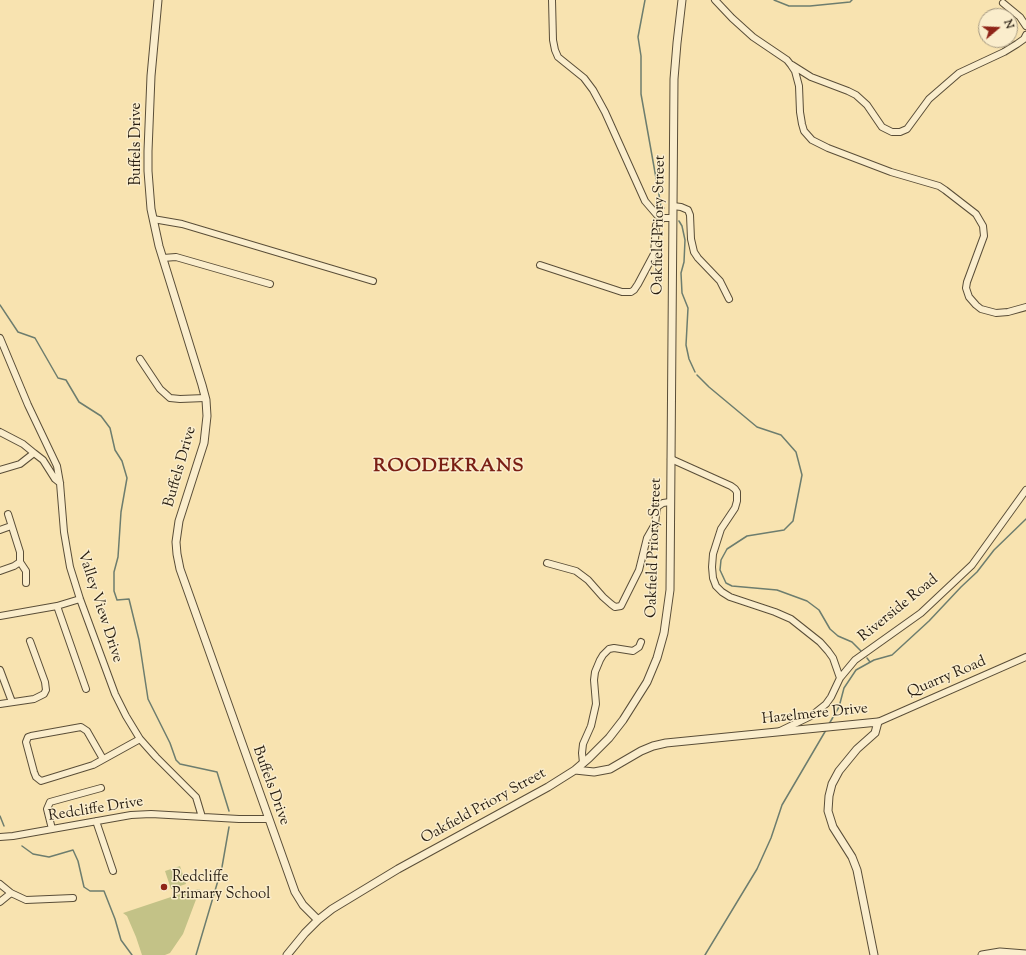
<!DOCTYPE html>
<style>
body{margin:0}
#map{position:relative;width:1026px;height:955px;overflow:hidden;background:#f8e3b0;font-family:"Sorts Mill Goudy",serif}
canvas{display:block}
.north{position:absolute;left:978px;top:8px;width:40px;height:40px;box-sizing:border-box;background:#faedcc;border:1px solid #a59981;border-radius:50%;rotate:71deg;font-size:11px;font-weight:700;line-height:16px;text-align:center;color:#261c10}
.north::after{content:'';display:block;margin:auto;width:14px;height:18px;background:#8f2418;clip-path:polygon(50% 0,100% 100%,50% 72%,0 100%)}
</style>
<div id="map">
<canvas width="1026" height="955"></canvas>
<div class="north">N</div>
</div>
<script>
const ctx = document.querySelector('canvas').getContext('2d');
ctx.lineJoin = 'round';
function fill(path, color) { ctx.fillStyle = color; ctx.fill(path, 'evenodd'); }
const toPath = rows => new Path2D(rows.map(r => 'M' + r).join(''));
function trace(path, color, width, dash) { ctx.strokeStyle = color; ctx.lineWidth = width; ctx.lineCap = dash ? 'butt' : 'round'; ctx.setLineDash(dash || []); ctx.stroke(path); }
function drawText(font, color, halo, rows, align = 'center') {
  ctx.font = font + ' "Sorts Mill Goudy",serif'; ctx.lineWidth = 3; ctx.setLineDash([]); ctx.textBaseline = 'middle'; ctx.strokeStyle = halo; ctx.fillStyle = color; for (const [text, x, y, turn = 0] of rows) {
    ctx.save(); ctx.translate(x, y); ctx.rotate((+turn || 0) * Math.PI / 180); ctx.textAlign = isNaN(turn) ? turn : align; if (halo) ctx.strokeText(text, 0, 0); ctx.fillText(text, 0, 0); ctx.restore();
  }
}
const green = toPath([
 [180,866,186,884,171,889,165,871],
 [200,889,183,934,170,953,165,955,142,955,136,937,127,916,123,913,189,891]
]);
const stream = toPath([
 [645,0,638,37,641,56,641,94,661,206,664,208],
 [774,0,789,6,810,6,850,2,852,0],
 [679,221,682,226,685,240,684,262,681,273,682,293,688,308,686,345,689,359,695,372],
 [0,305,18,332,35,338,58,378,66,380,79,402,101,416,110,428,115,450,122,461,127,478,121,512,118,557,114,572,114,591,117,600,129,599,139,640,148,699,170,743,176,760,180,764,217,772,229,811],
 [697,375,709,387,757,427,781,435,796,452,802,475,793,521,784,530,747,536,727,549,721,560,720,570,726,583,732,586,777,590,807,601,819,610,830,629,838,636,852,642,861,651],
 [867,658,870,662],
 [829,724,839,707,844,688,856,670,874,660,892,655,929,621,961,587,977,572,994,550,1026,519],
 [0,816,4,826],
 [22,846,33,854,49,857,73,850,78,861,84,887,90,891,104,891,115,919,121,940,132,955],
 [196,955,222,867,229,827],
 [705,955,757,869,771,838,782,805,826,730]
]);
const minor = toPath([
 [552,0,553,40,555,50,558,57,584,78,593,90,605,112,645,201,657,215,663,218,673,218],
 [715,0,732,18,753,37,787,60,791,65,795,71,799,86,800,112,802,124,804,131,812,140,828,148,891,172,939,186,945,190,976,214,983,226,984,236,967,282,966,288,969,297,976,305,981,309,996,313,1008,312,1026,307],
 [1003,3,1020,17,1026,26],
 [792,65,811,77,848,91,856,95,867,105,882,127,892,132,900,132,907,129,929,99,959,73,1004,52,1017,44,1024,39,1026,35],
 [673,206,681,207,688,210,690,215,691,239,694,252,698,258,720,281,729,299],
 [153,219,182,224,373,281],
 [163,258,176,257,270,284],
 [540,265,622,292,631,292,634,290,638,284,654,254,656,225,663,218],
 [0,338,28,405,57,466,60,483,64,532,70,567,80,599,115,694,126,716,140,739,156,757,196,797,202,817],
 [140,359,160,389,170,398,180,399,205,398],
 [0,432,23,444,34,453],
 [671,459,731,486,735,489,737,492,737,501,735,508,721,529,713,554,712,567,713,578,716,586,722,592,730,597,775,612,791,619,820,642,828,651,833,658,840,678],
 [0,470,20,464,34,453,43,460,55,479,60,483],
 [8,514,20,552,20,562,26,571,26,583],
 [0,530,11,526],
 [547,563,576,571,588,580,603,597,611,604,615,607,621,606,639,570,647,538,655,524,657,507,663,503,670,502],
 [0,571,14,566,20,562],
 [57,606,86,689],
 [0,616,57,606,80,599],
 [0,670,12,702],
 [0,704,34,699,44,694,46,690,45,682,30,641],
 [878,722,1026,657],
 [780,731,811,716,826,704,831,697,840,678,855,660,921,613,972,565,1026,490],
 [103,759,87,731,81,727,31,736,28,737,26,742,34,772,36,777,41,781,93,765,140,739],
 [583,763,582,753,583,744,591,726,596,704,594,680,595,672,600,660,603,655,609,649,614,648,633,651,639,647,641,642],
 [96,821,113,871],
 [52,829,47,809,50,802,101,788],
 [0,837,13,836,131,815,151,814,239,819,268,819],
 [0,884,11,893,26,900,73,898],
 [0,902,11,893]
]);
const tertiary = toPath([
 [158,0,151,76,148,151,148,171,151,209,159,246,202,385,206,400,207,416,204,443,179,521,176,542,177,554,180,569,295,892,303,905,318,920],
 [575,770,594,772,610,769,641,751,653,746,666,743,878,722,875,733,857,749,839,771,832,784,829,796,828,811,833,827,852,857,857,870,874,955],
 [287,955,305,933,318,920,332,909,398,869,548,787,575,770,589,758,609,738,623,720,647,682,657,658,664,633,670,590,674,79,677,43,682,0],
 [982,955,1000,952,1026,954]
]);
const markers = [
 [164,887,4,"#8f2418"]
];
const streetNames = [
 ["Buffels Drive",137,144,-90],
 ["Oakfield Priory Street",660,225,-89],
 ["Buffels Drive",181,467,-74],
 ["Oakfield Priory Street",655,548,-88],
 ["Valley View Drive",99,607,72],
 ["Riverside Road",899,609,-39],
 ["Quarry Road",947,678,-23],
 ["Hazelmere Drive",815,715,-6],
 ["Buffels Drive",270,786,70],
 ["Oakfield Priory Street",484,807,-29],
 ["Redcliffe Drive",96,810,-9]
];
const poiNames = [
 ["Redcliffe",172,878],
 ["Primary School",172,895]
];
const districtNames = [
 ["ROODEKRANS",449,468]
];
fill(green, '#c3c287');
trace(stream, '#6d7d6e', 1.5);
trace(minor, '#5a4e38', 8);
trace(tertiary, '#5a4e38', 9);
trace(minor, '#faedcc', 6);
trace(tertiary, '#faedcc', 7);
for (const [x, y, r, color] of markers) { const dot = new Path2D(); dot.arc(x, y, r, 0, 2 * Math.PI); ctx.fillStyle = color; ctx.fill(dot); trace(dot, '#faedcc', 1.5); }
drawText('15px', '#261c10', '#faedcc', streetNames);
drawText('15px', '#261c10', '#faedcc', poiNames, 'left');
ctx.letterSpacing = '1px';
drawText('bold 19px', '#7a1f14', '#faedcc', districtNames);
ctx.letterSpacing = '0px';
</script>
